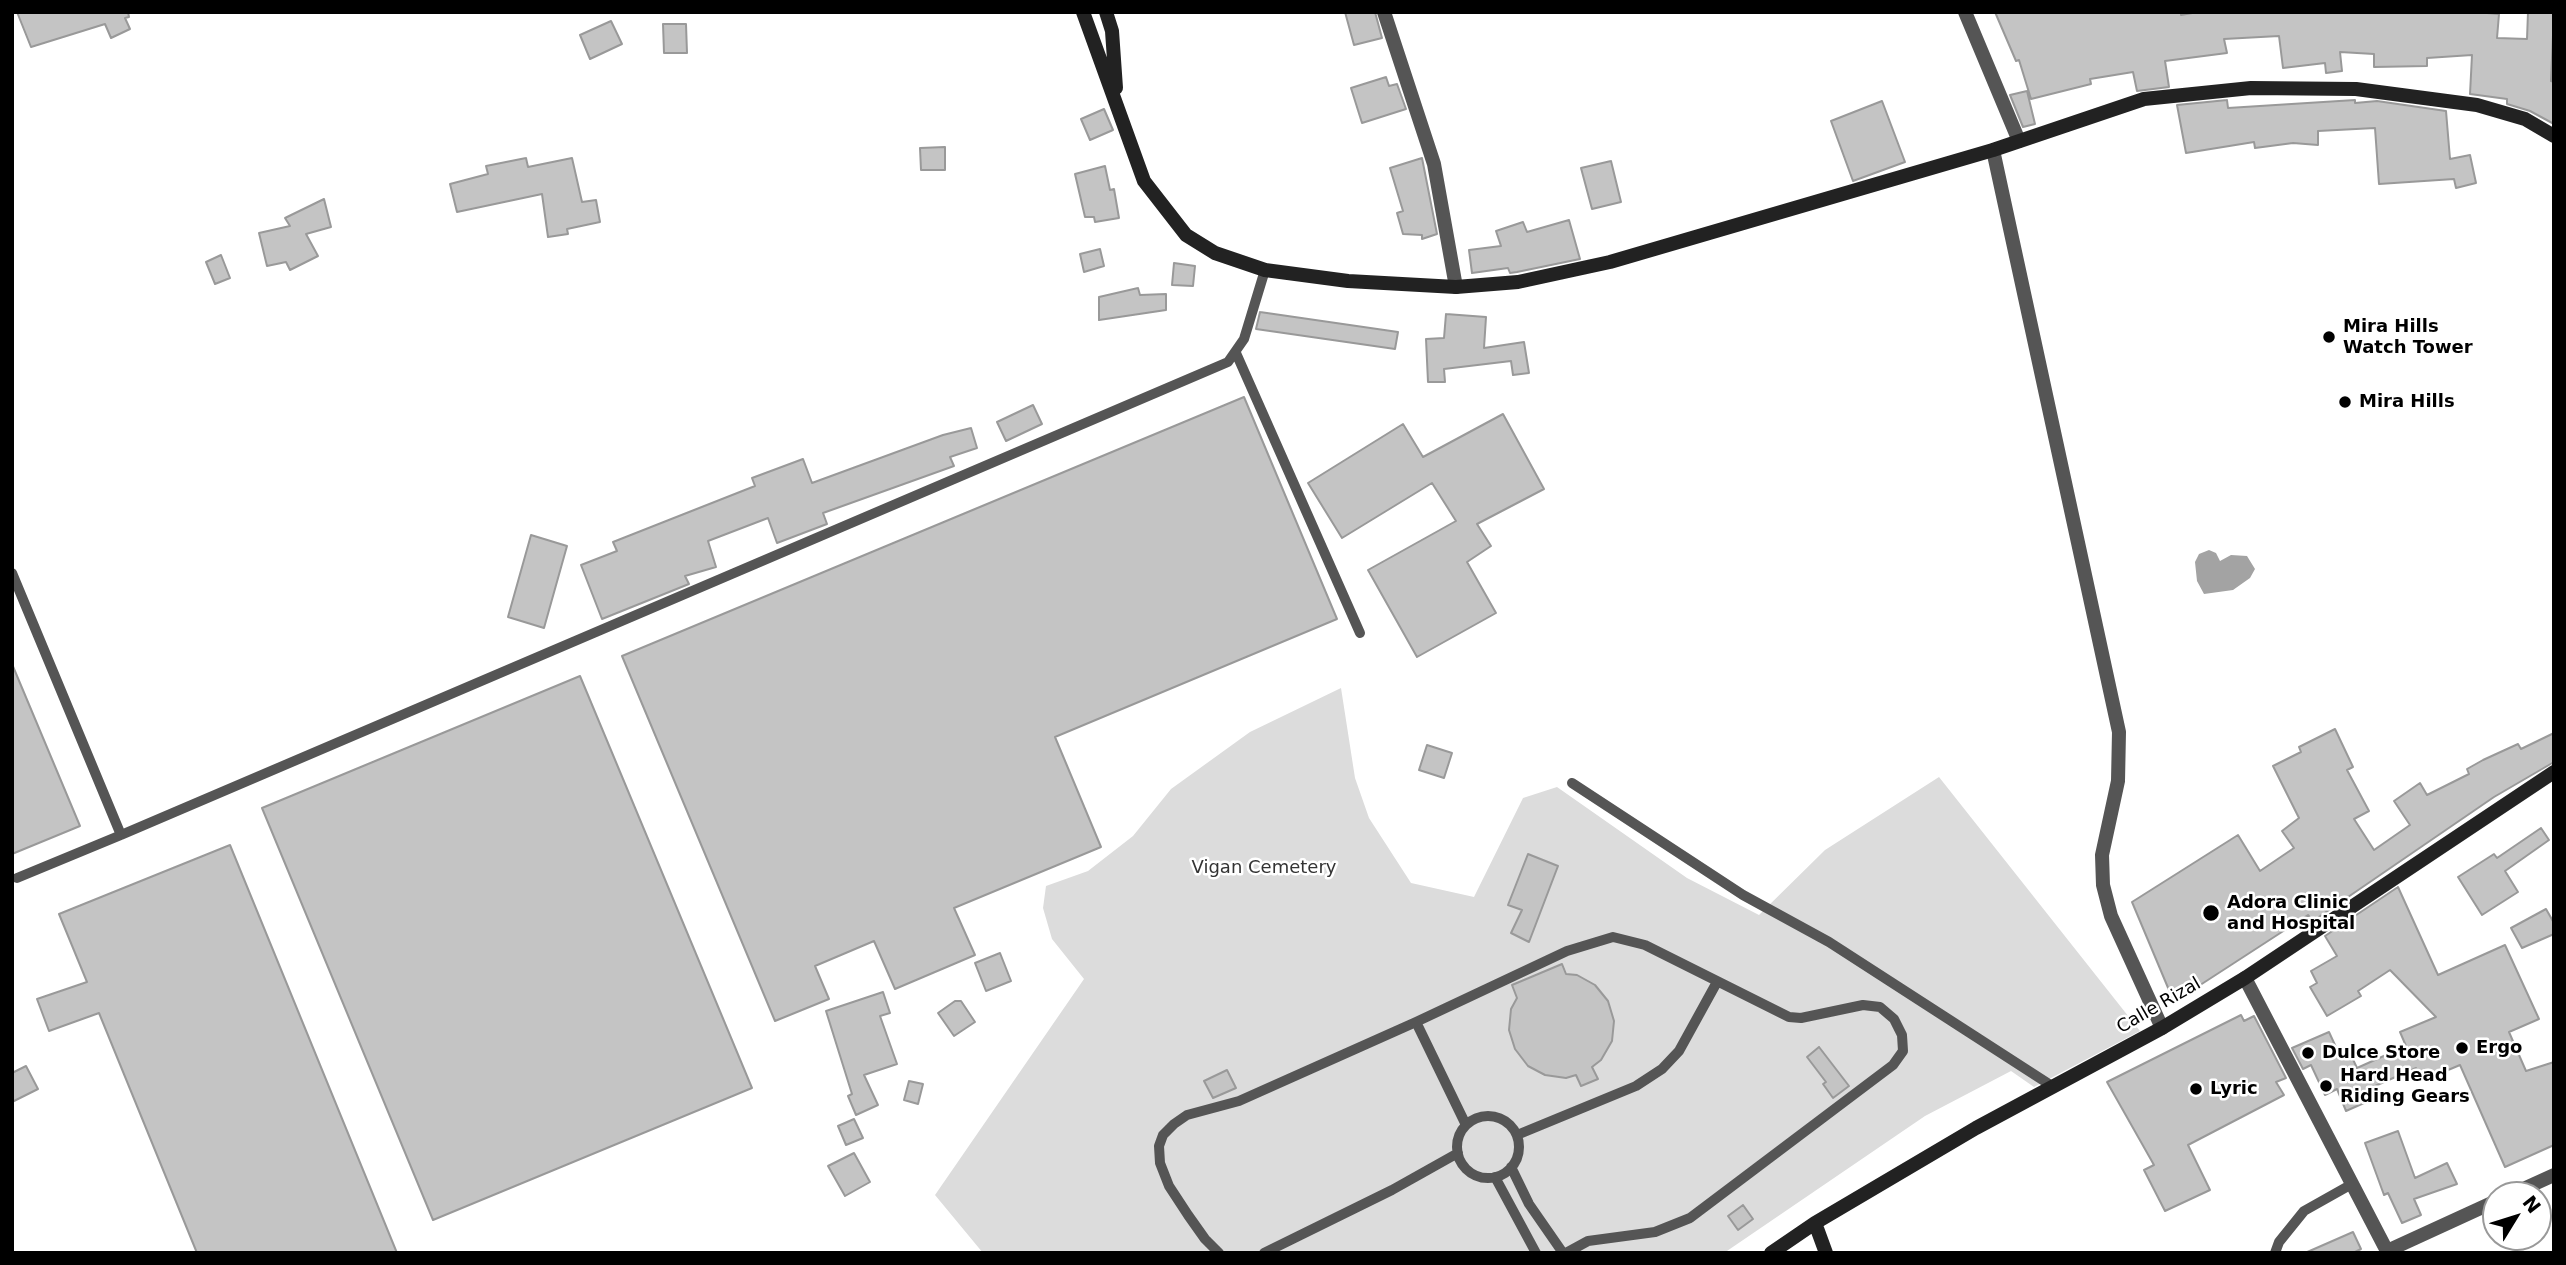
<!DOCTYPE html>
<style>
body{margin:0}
#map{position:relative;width:2566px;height:1265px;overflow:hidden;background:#fff;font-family:"DejaVu Sans",sans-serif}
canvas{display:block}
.frame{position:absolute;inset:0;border:14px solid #000;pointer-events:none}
.north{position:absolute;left:2482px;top:1181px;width:70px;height:70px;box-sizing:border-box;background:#fff;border:2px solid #999;border-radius:50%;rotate:52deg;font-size:19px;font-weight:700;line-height:28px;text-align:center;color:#000}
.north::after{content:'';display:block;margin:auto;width:24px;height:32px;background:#000;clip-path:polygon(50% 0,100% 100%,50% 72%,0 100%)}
</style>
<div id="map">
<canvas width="2566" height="1265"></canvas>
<div class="frame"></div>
<div class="north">N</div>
</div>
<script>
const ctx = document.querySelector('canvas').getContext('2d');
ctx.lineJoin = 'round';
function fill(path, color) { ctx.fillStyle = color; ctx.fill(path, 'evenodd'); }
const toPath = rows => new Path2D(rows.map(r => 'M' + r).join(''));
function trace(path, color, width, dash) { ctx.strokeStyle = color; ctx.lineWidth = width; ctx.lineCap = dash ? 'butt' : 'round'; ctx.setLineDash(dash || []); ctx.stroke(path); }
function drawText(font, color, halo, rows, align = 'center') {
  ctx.font = font + ' "DejaVu Sans",sans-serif'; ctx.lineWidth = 5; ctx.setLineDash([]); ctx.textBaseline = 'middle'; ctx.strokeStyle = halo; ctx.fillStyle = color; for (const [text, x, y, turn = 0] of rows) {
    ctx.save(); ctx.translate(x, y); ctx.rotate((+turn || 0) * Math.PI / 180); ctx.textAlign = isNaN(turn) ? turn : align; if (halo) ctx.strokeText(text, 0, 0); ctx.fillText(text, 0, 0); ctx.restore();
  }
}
const green = toPath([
 [1341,688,1355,778,1369,818,1411,883,1474,897,1523,798,1557,787,1687,878,1759,915,1825,850,1939,777,2140,1031,2034,1087,2011,1071,1925,1116,1724,1253,983,1253,935,1195,1084,979,1052,939,1043,908,1046,886,1088,871,1133,836,1171,789,1250,732]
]);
const water = toPath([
 [2209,550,2216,553,2220,561,2231,555,2247,556,2255,569,2250,578,2233,590,2204,594,2197,581,2195,562,2199,554]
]);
const building = toPath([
 [17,12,128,12,129,17,125,18,130,29,111,38,105,24,31,47,17,12],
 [1345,12,1375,12,1382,38,1354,45,1345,12],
 [1995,12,2181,12,2181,15,2198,12,2475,12,2499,14,2497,38,2527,39,2528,12,2554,12,2551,81,2554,82,2554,124,2530,111,2507,104,2507,99,2470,94,2472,55,2427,58,2427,66,2374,67,2374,54,2340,52,2342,71,2326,73,2325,63,2283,68,2279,36,2224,39,2227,53,2165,61,2169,87,2137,91,2133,72,2090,79,2091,84,2031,99,2019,60,2016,61,1995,12],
 [611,21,622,44,590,59,580,35,611,21],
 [663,24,686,24,687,53,664,53,663,24],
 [1386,77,1389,86,1397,84,1406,109,1362,123,1351,88,1386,77],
 [2027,91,2035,124,2023,127,2010,95,2027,91],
 [2227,100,2228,108,2355,100,2355,103,2377,101,2446,111,2450,159,2470,155,2476,183,2456,188,2454,179,2379,184,2375,128,2318,131,2318,145,2293,143,2255,148,2254,142,2186,153,2177,105,2227,100],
 [1882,101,1905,162,1853,181,1831,121,1882,101],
 [1104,109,1113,130,1090,140,1081,119,1104,109],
 [945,147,945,170,921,170,920,148,945,147],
 [526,158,528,167,572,158,582,202,596,200,600,222,567,229,568,234,548,237,542,194,457,212,450,184,488,174,486,166,526,158],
 [1422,158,1437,234,1422,239,1422,235,1403,234,1397,213,1403,211,1390,168,1422,158],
 [1611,161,1621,202,1592,209,1581,168,1611,161],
 [1105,166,1110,190,1114,189,1119,218,1095,222,1094,217,1085,217,1075,174,1105,166],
 [324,199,331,227,306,234,318,256,290,270,286,262,267,266,259,233,290,226,285,218,324,199],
 [1569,220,1580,259,1517,272,1510,273,1508,268,1472,273,1469,250,1501,246,1496,231,1523,222,1527,232,1569,220],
 [1100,249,1104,266,1084,272,1080,254,1100,249],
 [221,255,230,278,215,284,206,262,221,255],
 [1174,263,1195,266,1193,286,1172,285,1174,263],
 [1138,288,1140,295,1166,294,1166,310,1099,320,1099,297,1138,288],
 [1260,312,1398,332,1395,349,1256,329,1260,312],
 [1446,314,1486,317,1484,348,1524,342,1529,373,1513,375,1511,361,1444,369,1445,382,1428,382,1426,339,1444,338,1446,314],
 [1244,397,1337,619,1055,737,1101,847,954,908,975,955,895,989,874,941,815,966,829,999,775,1021,622,656,1244,397],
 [1033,405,1042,424,1006,441,997,422,1033,405],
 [1503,414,1544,489,1477,524,1491,546,1467,562,1496,613,1417,657,1368,570,1456,521,1432,483,1342,538,1308,483,1403,424,1423,457,1503,414],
 [971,428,977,448,950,457,954,466,823,513,827,524,777,543,768,518,708,541,716,567,685,576,689,584,602,619,581,565,617,551,613,542,755,486,752,478,803,459,812,483,943,435,971,428],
 [531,535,567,546,544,628,508,617,531,535],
 [12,664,80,826,12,854,12,664],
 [580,676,752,1088,433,1220,262,808,580,676],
 [2335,729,2353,767,2347,770,2369,811,2354,819,2374,850,2410,825,2394,801,2420,783,2427,795,2469,774,2467,769,2483,760,2518,744,2521,749,2554,733,2554,762,2494,797,2313,921,2308,915,2174,1002,2132,902,2238,835,2260,871,2294,848,2282,831,2299,818,2273,766,2301,752,2299,747,2335,729],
 [1427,745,1452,753,1444,778,1419,770,1427,745],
 [2541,828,2549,840,2505,871,2518,892,2482,915,2458,877,2494,854,2497,858,2541,828],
 [230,845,397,1253,197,1253,99,1013,49,1031,37,999,87,982,59,914,230,845],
 [1528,854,1558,866,1529,942,1511,933,1522,910,1508,905,1528,854],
 [2398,887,2438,975,2505,945,2539,1019,2509,1032,2526,1071,2554,1062,2554,1145,2505,1167,2460,1065,2422,1081,2416,1068,2359,1093,2364,1103,2346,1111,2337,1089,2325,1095,2311,1065,2303,1069,2292,1048,2329,1032,2341,1058,2350,1053,2357,1068,2406,1046,2400,1032,2436,1017,2390,970,2358,991,2361,996,2327,1016,2310,987,2317,983,2311,971,2337,956,2325,936,2398,887],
 [2546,909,2554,923,2554,934,2522,948,2511,928,2546,909],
 [1000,953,1011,981,986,991,975,963,1000,953],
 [1562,964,1566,974,1577,975,1595,985,1608,1001,1614,1021,1612,1041,1601,1060,1592,1067,1598,1079,1581,1086,1576,1075,1566,1078,1545,1075,1528,1066,1515,1049,1509,1030,1511,1009,1517,998,1512,985,1562,964],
 [883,992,890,1013,880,1016,897,1064,864,1075,878,1105,856,1115,848,1096,852,1094,826,1011,883,992],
 [955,1001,961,1001,975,1022,954,1036,938,1013,955,1001],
 [2241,1015,2244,1021,2254,1016,2286,1078,2276,1082,2284,1095,2188,1145,2210,1190,2165,1211,2144,1170,2154,1165,2107,1082,2241,1015],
 [1819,1047,1849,1086,1833,1098,1823,1084,1826,1082,1807,1057,1819,1047],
 [26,1066,38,1089,12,1102,12,1073,26,1066],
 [1227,1070,1236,1088,1213,1098,1204,1081,1227,1070],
 [909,1081,923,1084,918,1104,904,1100,909,1081],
 [854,1119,863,1138,846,1145,838,1126,854,1119],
 [2398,1131,2415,1178,2447,1163,2457,1184,2414,1199,2421,1215,2402,1223,2388,1193,2384,1195,2365,1143,2398,1131],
 [854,1153,870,1182,845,1196,828,1166,854,1153],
 [1743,1205,1753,1219,1738,1230,1728,1216,1743,1205],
 [2353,1232,2361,1249,2353,1253,2305,1253,2353,1232]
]);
const lane = toPath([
 [1236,353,1360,633],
 [12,573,121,835,1228,362,1244,339,1265,270],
 [1572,783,1743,895,1829,942,2052,1086],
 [17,878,121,835],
 [1416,1022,1466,1125],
 '1457 1147a31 31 0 1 1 62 0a31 31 0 1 1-62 0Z',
 [1517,1135,1636,1086,1662,1069,1679,1051,1717,982],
 [1511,1167,1529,1204,1563,1253],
 [1495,1177,1536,1253],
 [1219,1253,1205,1239,1188,1215,1169,1186,1160,1163,1159,1146,1163,1135,1174,1124,1187,1115,1239,1101,1416,1022,1567,951,1613,937,1645,945,1789,1017,1801,1018,1863,1005,1880,1007,1894,1019,1902,1035,1903,1051,1893,1065,1690,1218,1655,1232,1588,1241,1566,1253],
 [1264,1253,1392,1190,1458,1153],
 [2275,1253,2279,1242,2304,1211,2352,1184]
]);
const street = toPath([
 [1384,12,1434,164,1456,287],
 [1965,12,2019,141],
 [1993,150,2119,732,2118,781,2102,855,2103,885,2111,916,2162,1028],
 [2245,978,2388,1253],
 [2510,1195,2554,1175],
 [2387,1251,2496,1201]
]);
const secondary = toPath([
 [1083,12,1144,181,1186,235,1215,253,1265,270,1348,281,1456,287,1518,282,1610,262,1993,150,2144,99,2251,88,2356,89,2477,105,2525,119,2554,136],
 [1106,12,1112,31,1116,88],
 [1815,1223,1826,1253],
 [1771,1253,1815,1223,1976,1128,2162,1028,2245,978,2554,772]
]);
const markers = [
 [2329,337,7,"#000"],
 [2345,402,7,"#000"],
 [2211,913,9,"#000"],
 [2462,1048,7,"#000"],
 [2308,1053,7,"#000"],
 [2326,1086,7,"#000"],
 [2196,1089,7,"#000"]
];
const poiNames = [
 ["Mira Hills",2343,327],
 ["Watch Tower",2343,348],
 ["Mira Hills",2359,402],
 ["Adora Clinic",2227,903],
 ["and Hospital",2227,924],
 ["Ergo",2476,1048],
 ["Dulce Store",2322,1053],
 ["Hard Head",2340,1076],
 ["Riding Gears",2340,1097],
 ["Lyric",2210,1089]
];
const parkNames = [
 ["Vigan Cemetery",1264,868]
];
const streetNames = [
 ["Calle Rizal",2159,1006,-30]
];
fill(green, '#dcdcdc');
fill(water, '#a3a3a3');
fill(building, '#c4c4c4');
trace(building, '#999', 2);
trace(lane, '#555', 10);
trace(street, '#555', 14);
trace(secondary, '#222', 14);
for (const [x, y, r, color] of markers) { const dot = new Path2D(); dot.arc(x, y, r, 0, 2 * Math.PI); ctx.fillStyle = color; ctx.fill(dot); trace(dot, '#fff', 2.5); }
drawText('bold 18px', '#000', '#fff', poiNames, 'left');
drawText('18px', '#333', '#fff', parkNames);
drawText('18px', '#000', '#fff', streetNames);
</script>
